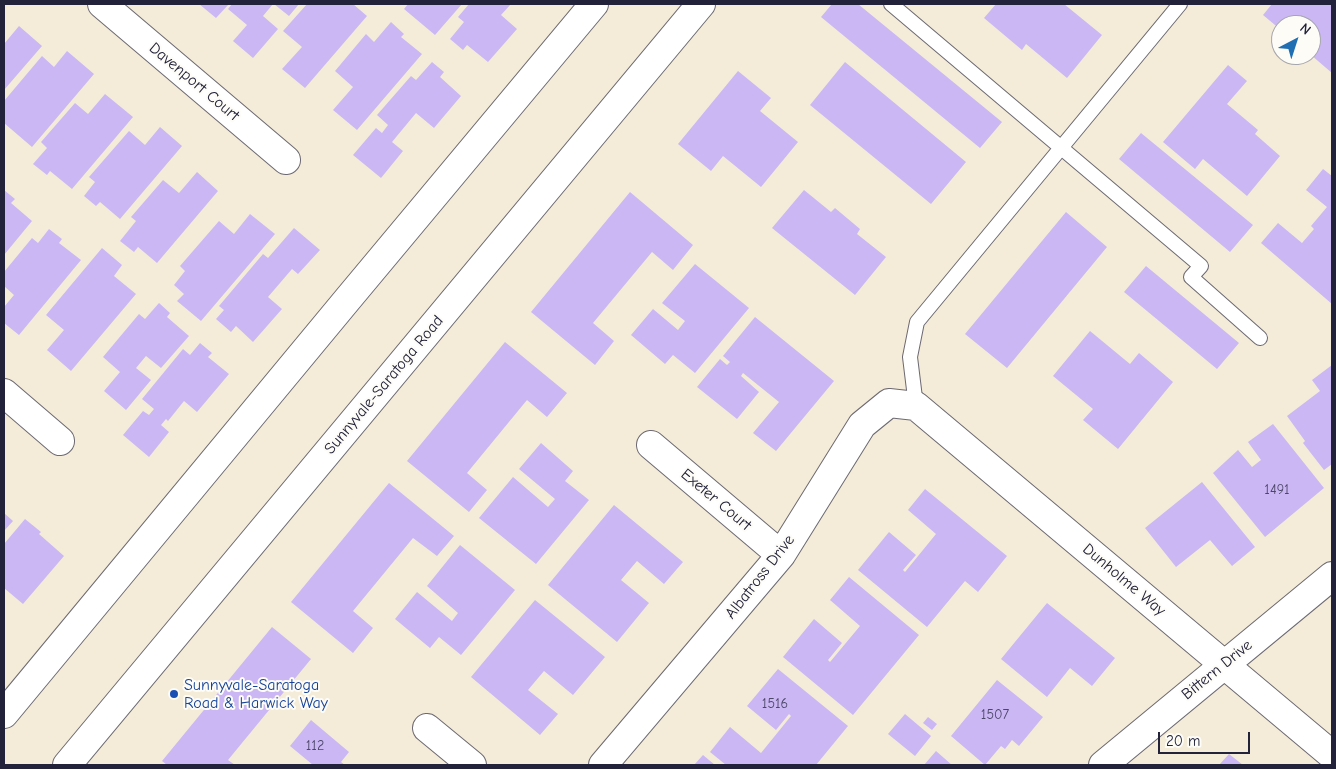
<!DOCTYPE html>
<style>
body{margin:0}
#map{position:relative;width:1336px;height:769px;overflow:hidden;background:#f4ecd8;font-family:"Comic Neue",sans-serif}
canvas{display:block}
.frame{position:absolute;inset:0;border:5px solid #22223b;pointer-events:none}
.north{position:absolute;left:1271px;top:15px;width:50px;height:50px;box-sizing:border-box;background:#fdfcf7;border:1px solid #a5a5ac;border-radius:50%;rotate:40deg;font-size:14px;font-weight:700;line-height:20px;text-align:center;color:#22223b}
.north::after{content:'';display:block;margin:auto;width:18px;height:22px;background:#1f6fb2;clip-path:polygon(50% 0,100% 100%,50% 72%,0 100%)}
.scale{position:absolute;left:1158px;top:732px;width:92px;height:22px;box-sizing:border-box;border:2px solid #22223b;border-top:0;padding-left:6px;font-size:15px;line-height:18px;white-space:nowrap;color:#22223b;-webkit-text-stroke:4px #fdfcf7;paint-order:stroke}
</style>
<div id="map">
<canvas width="1336" height="769"></canvas>
<div class="frame"></div>
<div class="north">N</div>
<div class="scale">20 m</div>
</div>
<script>
const ctx = document.querySelector('canvas').getContext('2d');
ctx.lineJoin = 'round';
function fill(path, color) { ctx.fillStyle = color; ctx.fill(path, 'evenodd'); }
const toPath = rows => new Path2D(rows.map(r => 'M' + r).join(''));
function trace(path, color, width, dash) { ctx.strokeStyle = color; ctx.lineWidth = width; ctx.lineCap = dash ? 'butt' : 'round'; ctx.setLineDash(dash || []); ctx.stroke(path); }
function drawText(font, color, halo, rows, align = 'center') {
  ctx.font = font + ' "Comic Neue",sans-serif'; ctx.lineWidth = 4; ctx.setLineDash([]); ctx.textBaseline = 'middle'; ctx.strokeStyle = halo; ctx.fillStyle = color; for (const [text, x, y, turn = 0] of rows) {
    ctx.save(); ctx.translate(x, y); ctx.rotate((+turn || 0) * Math.PI / 180); ctx.textAlign = isNaN(turn) ? turn : align; if (halo) ctx.strokeText(text, 0, 0); ctx.fillText(text, 0, 0); ctx.restore();
  }
}
const building = toPath([
 [199,4,229,4,216,18],
 [232,4,273,4,263,16,278,29,253,58,233,41,247,25,228,9],
 [274,4,299,4,289,16],
 [307,4,353,4,367,16,305,88,282,69,302,47,283,31],
 [408,4,462,4,435,35,404,9],
 [469,4,511,4,501,15,517,29,488,62,467,45,463,50,450,39,464,22,458,17],
 [832,4,858,4,1002,122,980,148,821,17],
 [996,4,1064,4,1102,35,1067,78,1026,44,1022,50,984,18],
 [1272,4,1332,4,1332,73,1311,55,1311,25,1281,25,1281,30,1263,15],
 [391,22,404,34,401,37,422,54,357,130,333,110,353,87,335,71,366,34,374,42],
 [19,26,42,46,4,90,4,44],
 [67,51,94,74,32,147,4,123,4,101,42,56,54,67],
 [432,62,444,72,440,77,461,96,434,128,416,113,392,142,403,151,381,178,353,155,376,128,382,133,388,125,377,115,411,76,416,80],
 [845,62,966,162,931,204,810,105],
 [1228,65,1247,81,1227,104,1258,130,1255,134,1280,156,1247,196,1203,159,1195,169,1163,142],
 [738,71,771,98,760,111,798,142,761,187,723,156,711,171,678,144],
 [105,94,133,117,72,189,50,171,47,175,33,164,47,148,41,142,75,103,88,114],
 [160,127,182,146,120,219,100,202,96,206,84,196,95,182,89,177,129,131,145,145],
 [1141,133,1253,225,1230,252,1119,159],
 [1323,169,1332,176,1332,304,1261,243,1278,223,1302,243,1314,229,1311,226,1327,207,1306,190],
 [197,172,218,191,157,263,138,247,134,252,120,241,136,221,131,217,163,180,179,193],
 [4,190,15,199,11,203,32,221,4,255],
 [804,190,831,212,835,208,860,229,857,234,886,257,855,295,772,228],
 [630,192,693,245,673,270,652,252,593,323,614,341,595,365,531,312],
 [1066,212,1107,247,1007,368,965,334],
 [250,214,275,234,201,321,177,301,184,294,174,285,185,271,180,266,219,221,234,234],
 [294,228,320,250,298,274,292,269,268,297,282,309,253,342,236,326,231,332,216,319,224,310,219,306,263,254,268,258],
 [49,229,62,239,59,243,81,260,19,335,4,323,4,307,14,295,4,286,4,272,32,238,38,243],
 [102,248,122,265,114,276,136,294,71,371,47,350,64,330,46,315],
 [695,264,749,308,695,373,673,355,665,364,631,335,653,309,678,330,685,321,662,303],
 [1146,266,1239,343,1217,369,1124,292],
 [159,303,170,313,167,317,189,336,161,368,146,356,136,368,151,380,126,410,104,391,120,372,103,357,139,314,145,319],
 [755,317,834,381,776,451,753,433,779,402,743,373,741,376,759,392,737,419,697,387,720,359,727,365,730,362,723,356],
 [1090,331,1130,364,1139,353,1173,382,1118,449,1083,420,1093,409,1053,376],
 [505,342,567,393,547,417,527,400,467,473,487,490,469,512,407,461],
 [200,343,212,353,208,357,229,374,197,412,184,401,168,421,166,419,161,425,169,432,149,457,123,435,143,411,149,415,154,409,142,399,183,349,190,355],
 [1332,365,1332,464,1324,470,1303,443,1305,441,1287,416,1320,391,1312,380],
 [1273,424,1324,488,1265,537,1213,473,1238,450,1252,467,1261,460,1248,442],
 [541,443,573,471,565,481,589,500,536,564,479,518,513,477,548,507,555,499,519,469],
 [1202,482,1255,547,1232,566,1210,540,1176,567,1145,528],
 [389,483,454,536,437,556,413,538,353,611,373,628,353,653,291,602],
 [925,489,1007,556,978,592,965,581,927,627,858,570,889,532,916,555,903,570,905,572,936,534,908,510],
 [614,505,683,562,664,584,637,561,621,580,649,603,617,642,548,585],
 [4,513,13,521,4,531],
 [25,519,41,532,39,534,64,556,23,604,4,588,4,544],
 [460,545,515,590,461,655,439,637,430,648,395,619,417,592,452,621,458,613,427,586],
 [849,577,919,635,853,715,783,657,814,619,842,643,828,660,830,662,860,626,830,600],
 [535,600,605,657,573,695,544,671,528,690,558,714,540,735,471,677],
 [1047,603,1115,658,1092,686,1070,668,1047,697,1001,659],
 [272,627,311,659,228,760,235,765,167,765,162,761],
 [778,669,848,726,816,765,726,765,710,752,730,727,761,753,791,716,789,714,776,730,747,706],
 [997,680,1043,717,1019,746,1012,740,1005,749,1001,746,985,765,951,736],
 [905,714,931,736,915,756,888,734],
 [928,717,937,724,932,730,923,723],
 [311,720,349,752,341,762,345,765,313,765,290,746],
 [936,751,952,765,924,765],
 [1229,754,1243,765,1219,765],
 [703,755,715,765,694,765]
]);
const lane = toPath([
 [891,4,1201,266,1191,277,1260,338],
 [916,406,910,357,917,322,1180,4]
]);
const street = toPath([
 [102,4,286,160],
 [4,393,60,441],
 [651,445,781,555],
 [427,728,472,765],
 [603,765,781,555,862,425,889,403,916,406,1332,755],
 [1103,765,1332,576]
]);
const primary = toPath([
 [4,714,347,300,594,4],
 [67,765,701,4]
]);
const markers = [
 [174,694,5,"#1a4fb4"]
];
const numberNames = [
 ["1491",1277,490],
 ["1516",775,704],
 ["1507",995,715],
 ["112",315,746]
];
const streetNames = [
 ["Davenport Court",194,82,40],
 ["Sunnyvale-Saratoga Road",384,385,-50],
 ["Exeter Court",716,500,40],
 ["Albatross Drive",760,577,-52],
 ["Dunholme Way",1124,580,40],
 ["Bittern Drive",1217,670,-39]
];
const transitNames = [
 ["Sunnyvale-Saratoga",184,685],
 ["Road & Harwick Way",184,703]
];
fill(building, '#cbb7f4');
trace(lane, '#6c6972', 16);
trace(street, '#6c6972', 30);
trace(primary, '#6c6972', 30);
trace(lane, '#fff', 14);
trace(street, '#fff', 28);
trace(primary, '#fff', 28);
for (const [x, y, r, color] of markers) { const dot = new Path2D(); dot.arc(x, y, r, 0, 2 * Math.PI); ctx.fillStyle = color; ctx.fill(dot); trace(dot, '#fdfcf7', 2); }
drawText('14px', '#4c4769', null, numberNames);
drawText('16px', '#22223b', '#fdfcf7', streetNames);
drawText('16px', '#164399', '#fdfcf7', transitNames, 'left');
</script>
